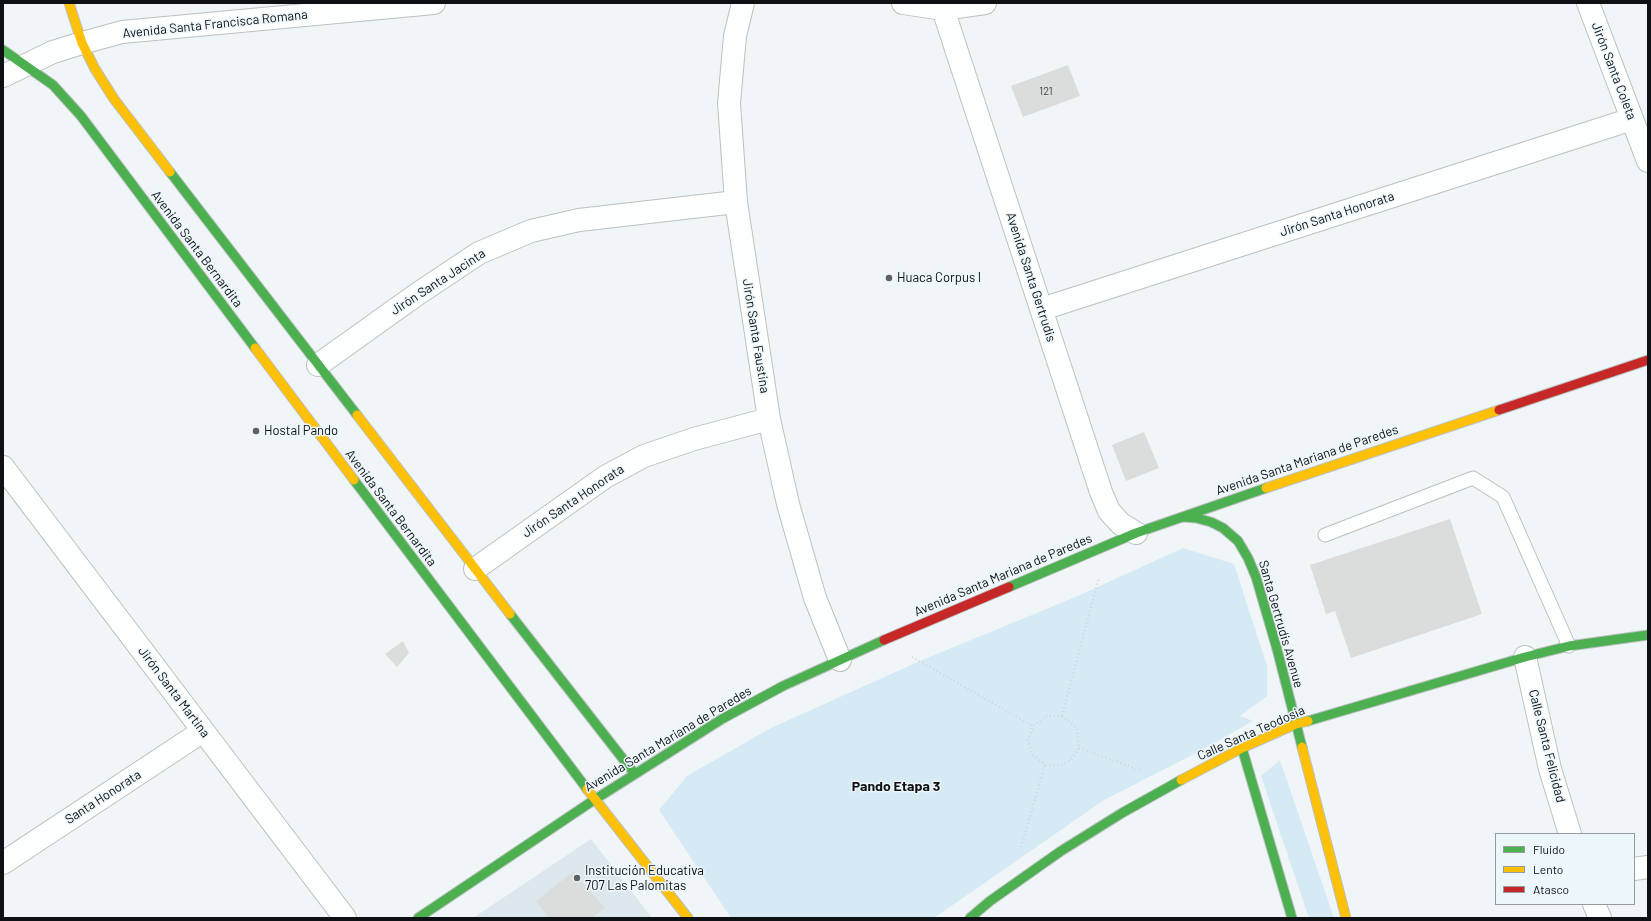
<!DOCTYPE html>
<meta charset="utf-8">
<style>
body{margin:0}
#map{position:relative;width:1651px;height:921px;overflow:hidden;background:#f0f5f7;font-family:Barlow,sans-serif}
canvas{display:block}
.frame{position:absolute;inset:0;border:4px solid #0e1113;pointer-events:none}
.legend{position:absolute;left:1495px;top:833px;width:140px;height:72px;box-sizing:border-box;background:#edf6fa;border:1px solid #949a9e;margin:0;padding:5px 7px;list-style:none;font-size:12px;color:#0e1113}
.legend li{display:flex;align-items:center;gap:8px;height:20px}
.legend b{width:20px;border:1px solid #949a9e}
</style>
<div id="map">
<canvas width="1651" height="921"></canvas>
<div class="frame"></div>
<ul class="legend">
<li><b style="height:5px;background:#4caf50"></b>Fluido</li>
<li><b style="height:5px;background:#ffc107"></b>Lento</li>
<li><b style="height:5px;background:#c62828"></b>Atasco</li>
</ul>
</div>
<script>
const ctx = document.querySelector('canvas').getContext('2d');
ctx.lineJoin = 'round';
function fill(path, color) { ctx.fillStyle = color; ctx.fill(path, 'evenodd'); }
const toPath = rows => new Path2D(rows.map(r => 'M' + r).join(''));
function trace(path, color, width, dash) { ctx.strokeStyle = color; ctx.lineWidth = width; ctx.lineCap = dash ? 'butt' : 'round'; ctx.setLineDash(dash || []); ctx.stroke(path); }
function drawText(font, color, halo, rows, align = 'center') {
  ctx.font = font + ' Barlow,sans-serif'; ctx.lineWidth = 3; ctx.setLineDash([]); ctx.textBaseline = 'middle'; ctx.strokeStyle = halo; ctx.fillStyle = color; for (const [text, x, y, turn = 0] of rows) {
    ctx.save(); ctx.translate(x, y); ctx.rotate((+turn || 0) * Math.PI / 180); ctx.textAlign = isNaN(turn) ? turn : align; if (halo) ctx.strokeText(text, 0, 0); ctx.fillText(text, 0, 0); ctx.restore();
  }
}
const built = toPath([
 [591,839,652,918,473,918]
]);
const green = toPath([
 [1183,548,1234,564,1267,666,1267,696,1240,716,1253,721,1200,751,1104,800,934,918,731,918,659,810,687,776,771,728,920,661,1078,596],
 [1280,760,1334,918,1309,918,1261,776]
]);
const building = toPath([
 [1068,65,1080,96,1023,117,1011,86],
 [1144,432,1159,468,1126,481,1112,445],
 [1450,519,1482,614,1351,658,1335,611,1326,614,1310,565],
 [403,641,409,653,397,667,385,654],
 [573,872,605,908,591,918,549,918,536,901]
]);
const path = toPath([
 [912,657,1033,726],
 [1046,716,1062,716,1077,728,1079,748,1071,760,1059,766,1045,765,1033,755,1028,741,1033,726,1046,716],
 [1062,716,1099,577],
 [1079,748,1143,771],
 [1021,847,1045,765]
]);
const lane = toPath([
 [1325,535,1473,478,1503,497,1569,646]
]);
const street = toPath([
 [743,3,735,36,729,103,736,202,769,419,788,504,815,598,840,660],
 [903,3,943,9,985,3],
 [1588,3,1648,161],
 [943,9,1101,492,1109,511,1121,524,1136,533],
 [3,76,53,52,82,43,122,32,434,3],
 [1042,309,1632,119],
 [318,365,416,295,479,253,531,231,579,220,736,202],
 [3,467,345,918],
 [475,569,605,477,644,456,694,439,769,419],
 [1525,657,1550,769,1570,834],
 [3,863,203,731],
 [1634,869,1648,867],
 [1594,904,1600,918]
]);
const fast = toPath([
 [3,50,53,85,81,116,255,348],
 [170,172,357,415],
 [354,480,587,789],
 [1183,517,1196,518,1211,522,1223,528,1238,541,1248,558,1256,577,1277,649,1302,747],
 [1009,587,1136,533,1266,488],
 [510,614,634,773],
 [1308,721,1525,657,1569,646,1648,635],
 [1242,748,1292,918],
 [418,918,594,800,722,719,783,686,884,640],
 [970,918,990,901,1061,851,1122,813,1181,780]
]);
const slow = toPath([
 [69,3,82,43,95,69,114,99,170,172],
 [255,348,354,480],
 [357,415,510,614],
 [1266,488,1499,410],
 [1302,747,1346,918],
 [1181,780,1242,748,1296,724,1308,721],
 [587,789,688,918]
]);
const jam = toPath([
 [1499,410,1648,360],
 [884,640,1009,587]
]);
const markers = [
 [889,278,4,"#5d6163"],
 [256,431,4,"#5d6163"],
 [577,878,4,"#5d6163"]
];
const numberNames = [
 ["121",1046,91]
];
const streetNames = [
 ["Avenida Santa Francisca Romana",215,24,-6],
 ["Jirón Santa Coleta",1614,71,69],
 ["Jirón Santa Honorata",1337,214,-18],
 ["Avenida Santa Bernardita",197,249,53],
 ["Avenida Santa Gertrudis",1031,277,72],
 ["Jirón Santa Jacinta",438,282,-33],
 ["Jirón Santa Faustina",756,336,81],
 ["Avenida Santa Mariana de Paredes",1307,460,-19],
 ["Jirón Santa Honorata",573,501,-34],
 ["Avenida Santa Bernardita",391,508,53],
 ["Avenida Santa Mariana de Paredes",1003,575,-23],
 ["Santa Gertrudis Avenue",1281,624,74],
 ["Jirón Santa Martina",174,692,53],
 ["Calle Santa Teodosia",1251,733,-24],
 ["Avenida Santa Mariana de Paredes",668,739,-31],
 ["Calle Santa Felicidad",1547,746,76],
 ["Santa Honorata",103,797,-33]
];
const poiNames = [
 ["Huaca Corpus I",897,278],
 ["Hostal Pando",264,431],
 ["Institución Educativa",585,871],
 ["707 Las Palomitas",585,886]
];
const neighbourhoodNames = [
 ["Pando Etapa 3",896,786]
];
fill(built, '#dce8ed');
fill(green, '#d5eaf4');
fill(building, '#dbdcdc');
trace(lane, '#bcc0c1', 15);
trace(street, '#bcc0c1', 24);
trace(fast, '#bcc0c1', 11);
trace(slow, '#bcc0c1', 11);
trace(jam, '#bcc0c1', 11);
trace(path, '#d3d5d6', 2.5, [1, 3]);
trace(lane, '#fdfefe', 13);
trace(street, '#fdfefe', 22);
trace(fast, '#4caf50', 9);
trace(slow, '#ffc107', 9);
trace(jam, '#c62828', 9);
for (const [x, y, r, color] of markers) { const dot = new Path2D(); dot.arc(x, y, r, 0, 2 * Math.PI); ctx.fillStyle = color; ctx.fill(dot); trace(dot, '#edf6fa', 1.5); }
drawText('11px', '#414445', null, numberNames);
drawText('13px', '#0e1113', '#edf6fa', streetNames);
drawText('13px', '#0e1113', '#edf6fa', poiNames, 'left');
drawText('bold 14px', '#0e1113', '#edf6fa', neighbourhoodNames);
</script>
